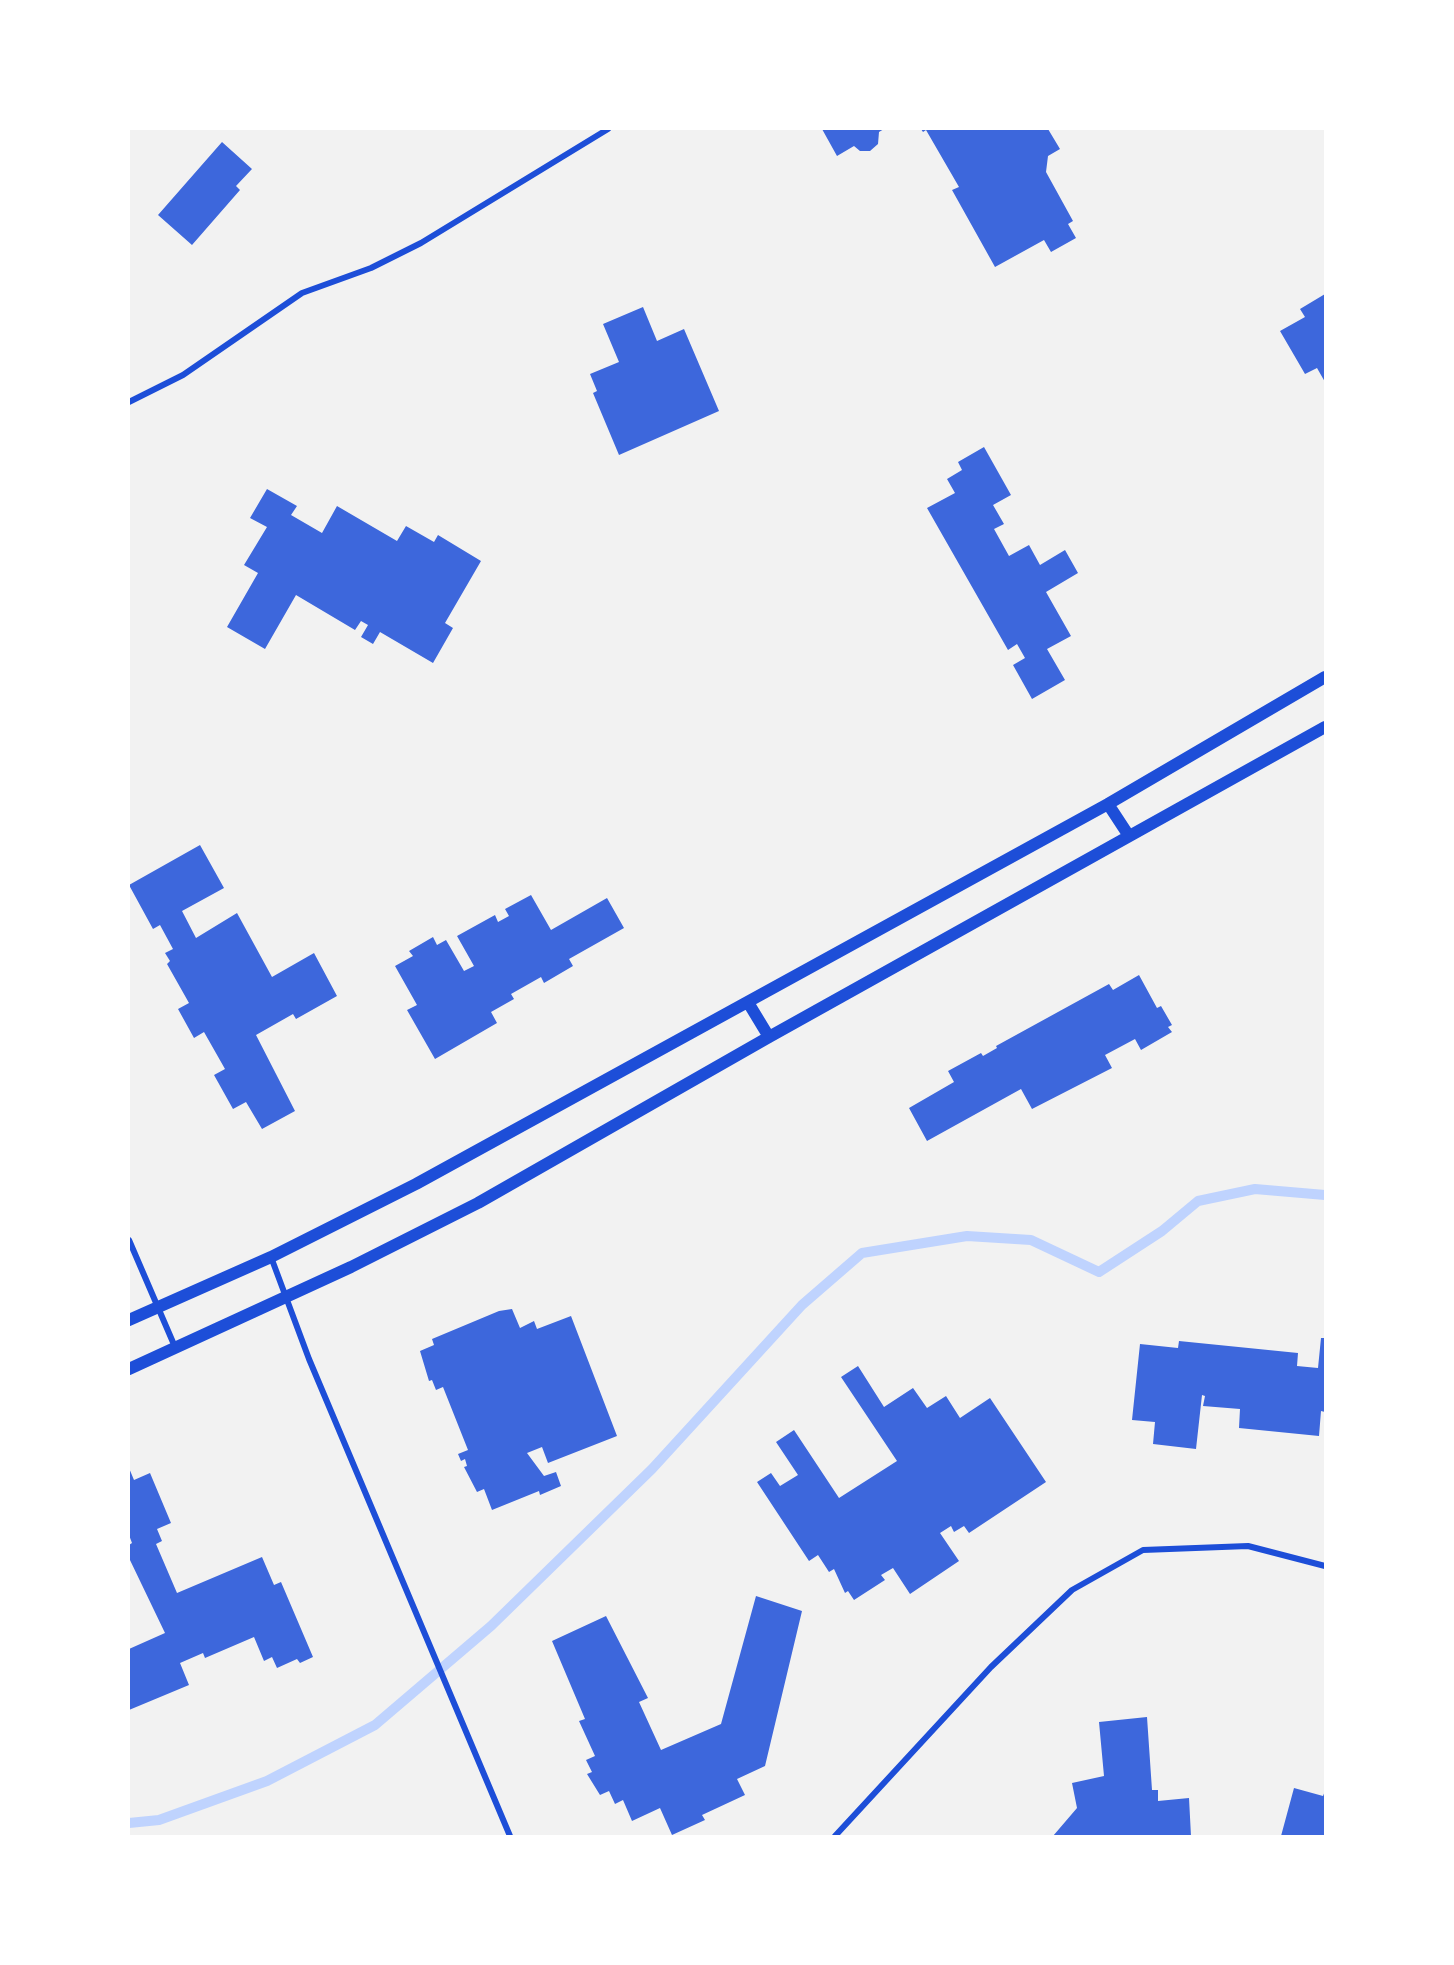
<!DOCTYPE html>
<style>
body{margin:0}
#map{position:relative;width:1454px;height:1965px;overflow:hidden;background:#f2f2f2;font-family:Raleway,sans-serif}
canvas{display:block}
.frame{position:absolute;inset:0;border:130px solid #fff;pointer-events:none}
</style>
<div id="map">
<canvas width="1454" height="1965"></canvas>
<div class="frame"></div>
</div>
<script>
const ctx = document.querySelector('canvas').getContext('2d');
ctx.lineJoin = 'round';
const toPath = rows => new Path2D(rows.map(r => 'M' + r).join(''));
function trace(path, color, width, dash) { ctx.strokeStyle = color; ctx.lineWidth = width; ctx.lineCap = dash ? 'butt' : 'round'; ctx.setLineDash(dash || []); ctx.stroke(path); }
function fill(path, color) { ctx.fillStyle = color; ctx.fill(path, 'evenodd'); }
const stream = toPath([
 [129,1823,159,1820,267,1781,375,1725,491,1626,652,1469,802,1305,862,1253,967,1236,1031,1240,1099,1272,1162,1231,1198,1201,1255,1189,1325,1195]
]);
const building = toPath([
 [822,129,884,129,879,132,878,144,870,151,860,151,854,146,837,156],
 [921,129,1048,129,1060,149,1048,156,1046,172,1073,221,1068,224,1076,238,1051,252,1044,240,995,267,952,190,959,187,926,130,923,132],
 [222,142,252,169,236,186,240,190,192,245,158,215],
 [1325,294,1325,382,1317,368,1305,374,1280,331,1305,317,1300,309],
 [643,307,657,341,684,329,719,411,619,455,593,393,597,391,590,374,619,362,603,324],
 [984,447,1011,495,993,505,1004,524,994,529,1009,556,1029,545,1040,565,1065,550,1078,573,1046,592,1071,636,1047,649,1065,680,1032,699,1013,665,1025,658,1017,644,1008,650,927,508,955,493,947,479,962,470,958,462],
 [267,489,297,506,291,515,322,533,337,506,397,541,406,526,434,542,438,535,481,561,445,623,453,628,433,663,380,632,373,644,361,637,368,625,361,621,355,630,296,595,265,649,227,627,258,573,244,565,267,527,250,518],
 [200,845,224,888,182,911,196,938,237,913,272,977,314,953,337,996,296,1019,293,1014,256,1035,295,1111,262,1129,246,1102,233,1109,214,1075,225,1069,204,1032,194,1038,178,1009,189,1003,167,964,170,961,165,953,173,949,160,925,153,929,129,885],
 [531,895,551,930,607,898,624,928,569,959,573,966,544,983,541,977,511,994,514,999,491,1012,497,1023,435,1059,407,1010,417,1005,395,966,413,956,409,951,433,937,437,945,446,940,464,971,474,966,457,936,495,915,498,922,509,916,505,909],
 [1139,975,1157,1008,1161,1006,1172,1025,1168,1027,1172,1032,1141,1050,1135,1039,1105,1055,1112,1068,1032,1109,1021,1089,927,1141,909,1108,954,1082,948,1071,981,1053,983,1056,997,1048,996,1046,1109,984,1113,990],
 [512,1309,520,1328,534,1321,537,1329,571,1316,617,1436,548,1463,542,1447,527,1453,544,1476,556,1472,561,1486,540,1495,539,1491,492,1510,484,1489,477,1492,464,1467,467,1466,465,1459,461,1461,458,1454,468,1450,443,1387,436,1390,432,1380,429,1381,420,1351,434,1345,432,1339,499,1311],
 [1321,1338,1325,1338,1325,1412,1321,1411,1319,1436,1239,1428,1240,1409,1203,1406,1205,1396,1202,1395,1196,1449,1153,1444,1155,1422,1132,1420,1140,1344,1178,1348,1179,1341,1298,1353,1297,1366,1318,1368],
 [858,1366,884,1407,913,1388,927,1408,946,1396,960,1418,990,1398,1046,1482,969,1533,964,1526,954,1532,951,1526,940,1533,959,1561,910,1594,893,1568,881,1575,885,1580,854,1600,848,1591,845,1593,834,1569,829,1572,818,1555,809,1561,757,1482,771,1473,780,1486,798,1475,776,1442,794,1430,839,1498,897,1461,841,1377],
 [129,1468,134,1480,150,1473,171,1523,157,1529,162,1541,156,1544,177,1593,262,1557,274,1585,281,1582,313,1657,300,1663,297,1659,277,1668,272,1657,264,1661,254,1637,205,1658,203,1653,180,1663,189,1685,129,1710,129,1649,165,1633,129,1558,129,1545,132,1543,129,1535],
 [756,1596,802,1611,765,1766,737,1779,745,1795,702,1815,705,1820,672,1835,660,1808,632,1821,623,1800,615,1804,609,1791,600,1795,587,1774,592,1772,586,1760,595,1756,579,1721,585,1719,552,1641,606,1616,648,1698,639,1702,661,1750,721,1724],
 [1147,1717,1152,1790,1158,1790,1158,1801,1189,1798,1191,1836,1053,1836,1077,1808,1072,1783,1104,1776,1099,1722],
 [1294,1788,1323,1796,1325,1791,1325,1836,1281,1836]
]);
const minor = toPath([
 [129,402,183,375,302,293,371,268,421,243,608,129],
 [129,1240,175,1347],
 [271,1257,309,1359,510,1836],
 [835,1836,991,1667,1072,1590,1143,1550,1248,1546,1325,1566]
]);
const secondary = toPath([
 [1108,804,1129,836],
 [749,1004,769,1037],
 [129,1320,271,1257,416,1184,1108,804,1325,677],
 [129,1369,351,1267,478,1203,769,1037,1325,727]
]);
trace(stream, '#bfd3fe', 10);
fill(building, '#3d67dc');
trace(minor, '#1d4ed8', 6);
trace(secondary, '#1d4ed8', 12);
</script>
